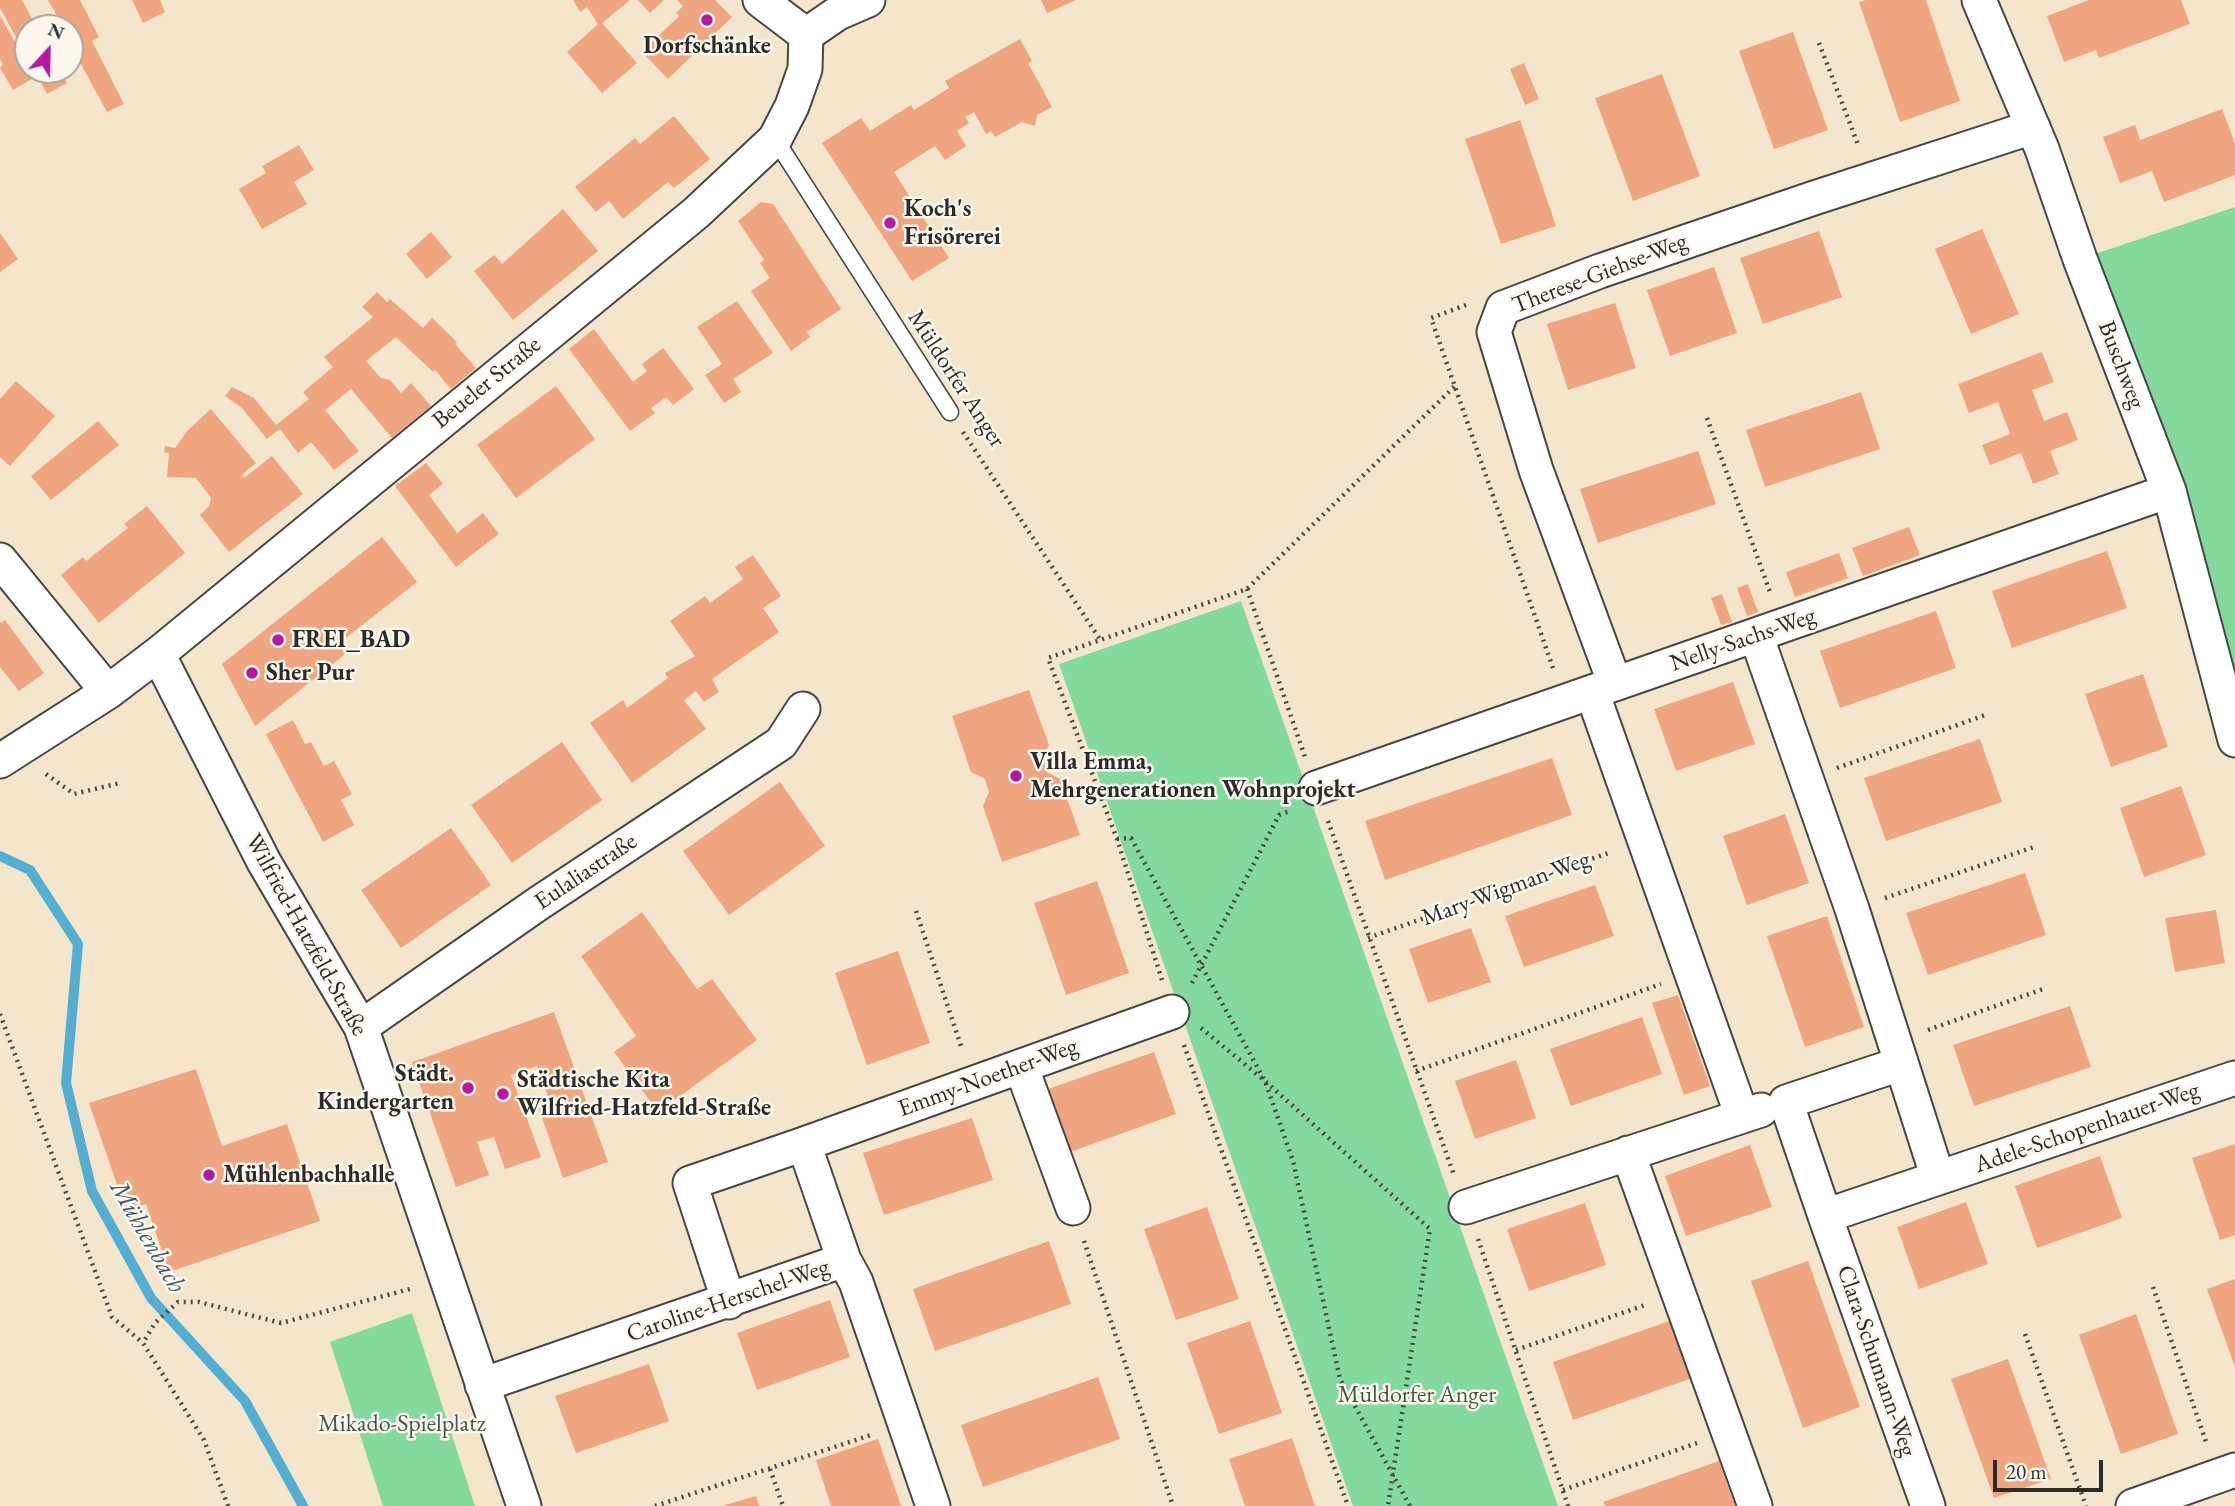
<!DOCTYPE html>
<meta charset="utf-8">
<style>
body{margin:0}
#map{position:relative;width:2235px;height:1506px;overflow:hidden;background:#f4e6cc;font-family:"EB Garamond",serif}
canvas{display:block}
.north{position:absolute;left:14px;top:14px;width:70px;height:70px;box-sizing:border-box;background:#fbf7ec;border:2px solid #a8a59f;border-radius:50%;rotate:22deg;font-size:19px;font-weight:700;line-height:28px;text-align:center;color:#2b2b2b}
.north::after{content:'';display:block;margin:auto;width:24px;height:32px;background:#b5179e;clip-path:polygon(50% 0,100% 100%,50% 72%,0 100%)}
.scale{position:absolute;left:1993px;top:1460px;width:110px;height:32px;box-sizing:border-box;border:4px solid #2b2b2b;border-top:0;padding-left:9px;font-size:21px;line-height:24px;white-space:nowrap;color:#2b2b2b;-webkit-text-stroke:5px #fbf7ec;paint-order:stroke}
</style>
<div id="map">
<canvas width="2235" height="1506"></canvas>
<div class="north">N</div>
<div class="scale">20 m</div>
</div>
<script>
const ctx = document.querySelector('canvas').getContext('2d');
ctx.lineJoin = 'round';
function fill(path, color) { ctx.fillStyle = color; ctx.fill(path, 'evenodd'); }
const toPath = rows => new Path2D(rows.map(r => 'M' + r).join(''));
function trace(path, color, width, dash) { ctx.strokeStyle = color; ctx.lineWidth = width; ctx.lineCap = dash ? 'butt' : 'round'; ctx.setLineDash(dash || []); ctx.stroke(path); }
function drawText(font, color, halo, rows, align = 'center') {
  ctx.font = font + ' "EB Garamond",serif'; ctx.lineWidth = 5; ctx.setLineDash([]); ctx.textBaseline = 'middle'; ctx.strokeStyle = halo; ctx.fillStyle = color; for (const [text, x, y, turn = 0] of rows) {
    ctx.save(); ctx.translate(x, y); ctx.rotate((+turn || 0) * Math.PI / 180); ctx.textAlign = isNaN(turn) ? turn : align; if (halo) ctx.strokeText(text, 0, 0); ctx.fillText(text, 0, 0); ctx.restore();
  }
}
const green = toPath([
 [2235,207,2235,740,2080,259],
 [1241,601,1558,1506,1353,1506,1059,664],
 [412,1313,475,1506,383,1506,330,1342]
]);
const stream = toPath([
 [0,856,30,870,78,944,66,1083,92,1191,151,1298,245,1401,303,1506]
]);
const building = toPath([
 [0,0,22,0,37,28,28,28,28,59,0,8],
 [48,0,80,0,99,37,92,41,124,104,107,112,70,44,70,28,64,28],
 [132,0,160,0,165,12,143,23],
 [573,0,630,0,602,23,637,63,602,93,567,52,598,24,587,7,580,12],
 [638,0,664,0,650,13],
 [677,0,715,0,732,17,668,79,642,52,679,16,676,13,683,6],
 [1041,0,1076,0,1047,13],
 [1866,0,1926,0,1960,101,1900,122,1859,2],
 [2089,0,2181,0,2190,24,2099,58,2096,50,2064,62,2047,16],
 [0,16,28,64,28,70,35,77,13,90,0,68,3,64,0,59],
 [1793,32,1828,130,1774,149,1739,51],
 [1020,39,1032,61,1028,63,1052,107,1037,115,1035,126,1022,122,995,137,991,131,986,134,974,112,965,117,969,123,957,131,966,146,945,160,935,146,894,172,949,258,912,281,822,143,861,118,870,131,911,105,914,110,949,88,945,81],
 [1524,63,1539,99,1525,105,1510,69],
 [34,70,60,70,67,83,47,94],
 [1662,74,1700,176,1633,201,1595,98],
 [2222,109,2235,143,2235,175,2164,202,2152,171,2120,183,2103,137,2135,125,2140,140],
 [674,116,710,159,674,188,668,182,623,219,609,201,596,212,575,187,635,138,640,144],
 [1520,120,1556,226,1501,244,1465,139],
 [299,145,314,170,294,182,307,204,262,229,239,189,266,173,262,166],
 [761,202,773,204,841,309,807,332,810,337,791,351,751,291,770,278,760,263,764,260,738,221],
 [563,209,598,251,513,320,474,271,494,255,502,264],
 [1982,229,2019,314,1971,334,1935,249],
 [1819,231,1842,297,1763,324,1740,258],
 [431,232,452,257,427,279,406,254],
 [0,233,18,259,0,272],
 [1714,267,1737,333,1670,356,1647,290],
 [377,292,387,302,390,299,423,328,432,318,457,342,455,344,476,368,451,389,435,370,433,372,396,337,366,361,381,378,390,380,401,393,411,383,431,406,392,438,351,389,325,410,359,451,334,470,311,442,298,453,280,429,267,439,242,408,225,396,232,387,254,398,276,425,309,399,303,392,333,367,324,357,373,317,362,307],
 [737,301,773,353,733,379,741,392,724,403,705,375,722,364,697,327],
 [1615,303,1636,368,1568,390,1547,324],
 [594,329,633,382,647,371,642,364,663,348,694,389,673,405,666,397,651,408,655,413,630,431,569,349],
 [2042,352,2054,382,2032,390,2044,421,2067,412,2078,440,2050,451,2059,474,2033,484,2021,453,1990,465,1982,445,2010,434,1998,402,1969,413,1958,384],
 [16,381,55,416,10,466,0,457,0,399],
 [556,386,595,439,516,498,477,445],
 [1861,392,1880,449,1765,487,1746,430],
 [211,409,256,463,242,475,244,478,272,456,303,494,229,552,200,515,209,506,211,498,196,478,167,477,169,453,164,452,165,446,175,448,188,430],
 [98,421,119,445,51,500,31,476],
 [1698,451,1716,504,1598,543,1580,489],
 [426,463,443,484,429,495,457,533,483,513,499,534,456,567,395,486],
 [147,506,185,553,99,623,61,575,83,557,86,561,128,528,124,524],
 [1909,527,1920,555,1863,576,1852,548],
 [382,537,417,582,338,644,345,654,255,726,222,664],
 [2107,551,2127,608,2012,648,1992,591],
 [1839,553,1848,578,1795,597,1786,572],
 [753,555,781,596,763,608,779,632,712,679,719,692,704,702,696,691,684,700,706,729,632,783,590,723,623,700,627,708,668,678,665,673,695,656,670,621,705,596,710,603,743,579,735,567],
 [1748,584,1758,612,1747,616,1737,588],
 [1722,594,1732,622,1721,625,1711,598],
 [1936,611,1956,668,1840,708,1820,651],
 [5,620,44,673,19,691,0,667,0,623],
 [2143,674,2168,747,2111,767,2085,694],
 [1733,682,1755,744,1676,771,1654,709],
 [1029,690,1049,745,1042,759,1047,772,1060,779,1080,835,1002,862,983,806,989,792,985,779,971,772,952,716],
 [293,720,305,744,311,742,324,766,334,761,352,794,341,800,354,825,323,842,266,734],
 [1980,739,2002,802,1886,841,1864,778],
 [562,742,602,800,512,863,471,805],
 [1552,758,1572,815,1385,880,1365,821],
 [780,782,825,846,729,915,683,851],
 [2181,786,2206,855,2144,877,2120,808],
 [1785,814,1809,883,1747,905,1723,836],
 [451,828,491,885,401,948,361,890],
 [2025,873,2046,935,1928,975,1906,913],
 [1097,881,1129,973,1066,995,1034,903],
 [1595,885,1614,936,1524,967,1505,916],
 [2216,910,2225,963,2175,972,2165,918],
 [642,912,697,989,712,979,757,1040,658,1112,614,1052,636,1036,581,956],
 [1827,916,1864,1027,1805,1047,1767,936],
 [1471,928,1491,982,1428,1003,1409,949],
 [898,951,930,1043,867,1065,835,973],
 [1678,995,1710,1086,1684,1095,1652,1003],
 [2070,1006,2091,1067,1974,1106,1953,1045],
 [554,1012,608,1162,563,1178,538,1106,550,1102,537,1066,511,1075,541,1157,505,1169,494,1137,477,1142,489,1175,456,1187,412,1062],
 [1642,1017,1662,1074,1571,1106,1550,1049],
 [1154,1052,1176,1114,1070,1152,1048,1089],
 [1516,1060,1536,1118,1475,1139,1455,1081],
 [196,1069,222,1146,287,1124,320,1221,169,1272,146,1204,126,1211,89,1103],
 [972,1118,993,1180,884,1215,863,1153],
 [2235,1144,2235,1235,2220,1240,2192,1158],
 [1750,1145,1772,1207,1686,1236,1665,1176],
 [2100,1156,2122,1218,2037,1248,2015,1186],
 [1966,1202,1988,1264,1919,1289,1897,1227],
 [1585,1203,1606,1265,1529,1291,1507,1229],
 [1207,1207,1239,1299,1176,1320,1144,1229],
 [1049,1241,1071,1304,935,1351,913,1289],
 [1808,1261,1860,1407,1803,1428,1751,1281],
 [2235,1279,2235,1367,2207,1289],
 [830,1300,850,1357,757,1390,737,1333],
 [2136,1314,2178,1434,2121,1454,2079,1335],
 [1672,1320,1692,1378,1573,1420,1553,1362],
 [1250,1321,1282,1413,1219,1434,1187,1343],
 [2008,1359,2051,1479,1994,1498,1951,1379],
 [649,1364,669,1421,576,1453,555,1396],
 [1098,1377,1120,1439,983,1487,961,1425],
 [1292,1438,1315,1506,1245,1506,1229,1459],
 [878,1439,901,1506,831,1506,816,1460],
 [1719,1461,1735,1506,1605,1506,1603,1502],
 [756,1496,759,1506,725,1506,725,1505]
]);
const path = toPath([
 [1819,43,1859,147],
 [1466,305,1431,318,1553,668],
 [1707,418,1770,592],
 [963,432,1101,641],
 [1247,589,1305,757],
 [1837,768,1988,714],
 [46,774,74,794,120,783],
 [1328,821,1454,1175],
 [1117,839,1131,838,1265,1081,1293,1161,1340,1379,1410,1506],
 [1885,898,2037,846],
 [916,911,962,1049],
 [1368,938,1611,852],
 [1162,980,1117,839,1048,658,1247,589,1456,385],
 [1192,983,1279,815,1290,811],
 [0,1014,112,1317,143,1343],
 [1201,1028,1265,1081,1430,1229,1388,1506],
 [1928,1030,2046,988],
 [1184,1045,1348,1506],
 [1416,1071,1661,984],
 [1478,1239,1568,1506],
 [1084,1241,1173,1506],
 [2153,1287,2207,1445],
 [2025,1334,2086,1506],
 [1516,1350,1648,1304],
 [770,1469,783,1506],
 [1563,1490,1697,1443],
 [228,1506,204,1440,143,1343,155,1323,178,1302,199,1302,281,1323,414,1288],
 [655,1506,874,1434]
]);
const service = toPath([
 [775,139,950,412]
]);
const minor = toPath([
 [760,0,806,35],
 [1979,0,2042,149,2080,259,2169,491,2235,740],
 [806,35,838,13,868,0],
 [0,560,108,692],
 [1756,635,1852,909,1938,1178,1825,1216,1786,1102,1900,1064],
 [158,654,264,862,361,1027,524,1506],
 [1615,684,1536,470,1494,332,1503,308,1600,271,1814,198,2033,127],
 [1592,692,1742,1116],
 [0,761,108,692,158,654,696,213,775,139,792,106,805,69,806,35],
 [1316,788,2169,491],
 [361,1027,539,903,781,743,803,709],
 [1021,1066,1073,1208],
 [804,1144,1172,1012],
 [1628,1153,1755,1506],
 [1938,1178,2235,1078],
 [1466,1207,1761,1110],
 [1825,1216,1928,1506],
 [729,1302,690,1183,804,1144,844,1260],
 [482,1385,844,1260,856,1282,933,1506],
 [2133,1506,2235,1470]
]);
const markers = [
 [707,20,7,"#b5179e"],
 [890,223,7,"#b5179e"],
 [278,640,7,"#b5179e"],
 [252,673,7,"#b5179e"],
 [1016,776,7,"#b5179e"],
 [468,1088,7,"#b5179e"],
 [503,1094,7,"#b5179e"],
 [209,1175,7,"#b5179e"]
];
const poiNames = [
 ["Dorfschänke",707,46,"center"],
 ["Koch's",904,209],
 ["Frisörerei",904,237],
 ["FREI_BAD",292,640],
 ["Sher Pur",266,673],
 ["Villa Emma,",1030,762],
 ["Mehrgenerationen Wohnprojekt",1030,790],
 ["Städt.",454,1074,"right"],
 ["Kindergarten",454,1102,"right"],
 ["Städtische Kita",517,1080],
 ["Wilfried-Hatzfeld-Straße",517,1108],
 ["Mühlenbachhalle",223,1175]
];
const streetNames = [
 ["Therese-Giehse-Weg",1600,274,-21],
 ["Buschweg",2121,365,69],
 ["Müldorfer Anger",956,379,57],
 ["Beueler Straße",487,383,-39],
 ["Nelly-Sachs-Weg",1743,640,-19],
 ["Eulaliastraße",586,872,-34],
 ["Mary-Wigman-Weg",1506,889,-20],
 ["Wilfried-Hatzfeld-Straße",306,935,61],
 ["Emmy-Noether-Weg",988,1078,-20],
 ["Adele-Schopenhauer-Weg",2087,1128,-19],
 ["Caroline-Herschel-Weg",728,1301,-19],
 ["Clara-Schumann-Weg",1876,1361,71]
];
const parkNames = [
 ["Müldorfer Anger",1417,1395],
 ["Mikado-Spielplatz",402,1424]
];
const waterNames = [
 ["Mühlenbach",147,1237,60]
];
fill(green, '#84da9e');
trace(stream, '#54aed1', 10);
fill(building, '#efa580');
trace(service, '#494743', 19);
trace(minor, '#494743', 37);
trace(path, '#494743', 4.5, [2, 5]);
trace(service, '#fff', 16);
trace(minor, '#fff', 33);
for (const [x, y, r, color] of markers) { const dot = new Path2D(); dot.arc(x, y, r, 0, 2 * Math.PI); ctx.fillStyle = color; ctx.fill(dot); trace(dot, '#fbf7ec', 2.5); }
drawText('bold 24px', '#2b2b2b', '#fbf7ec', poiNames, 'left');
drawText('24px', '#2b2b2b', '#fbf7ec', streetNames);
drawText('24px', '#415748', '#fbf7ec', parkNames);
drawText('italic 26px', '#395965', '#fbf7ec', waterNames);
</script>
